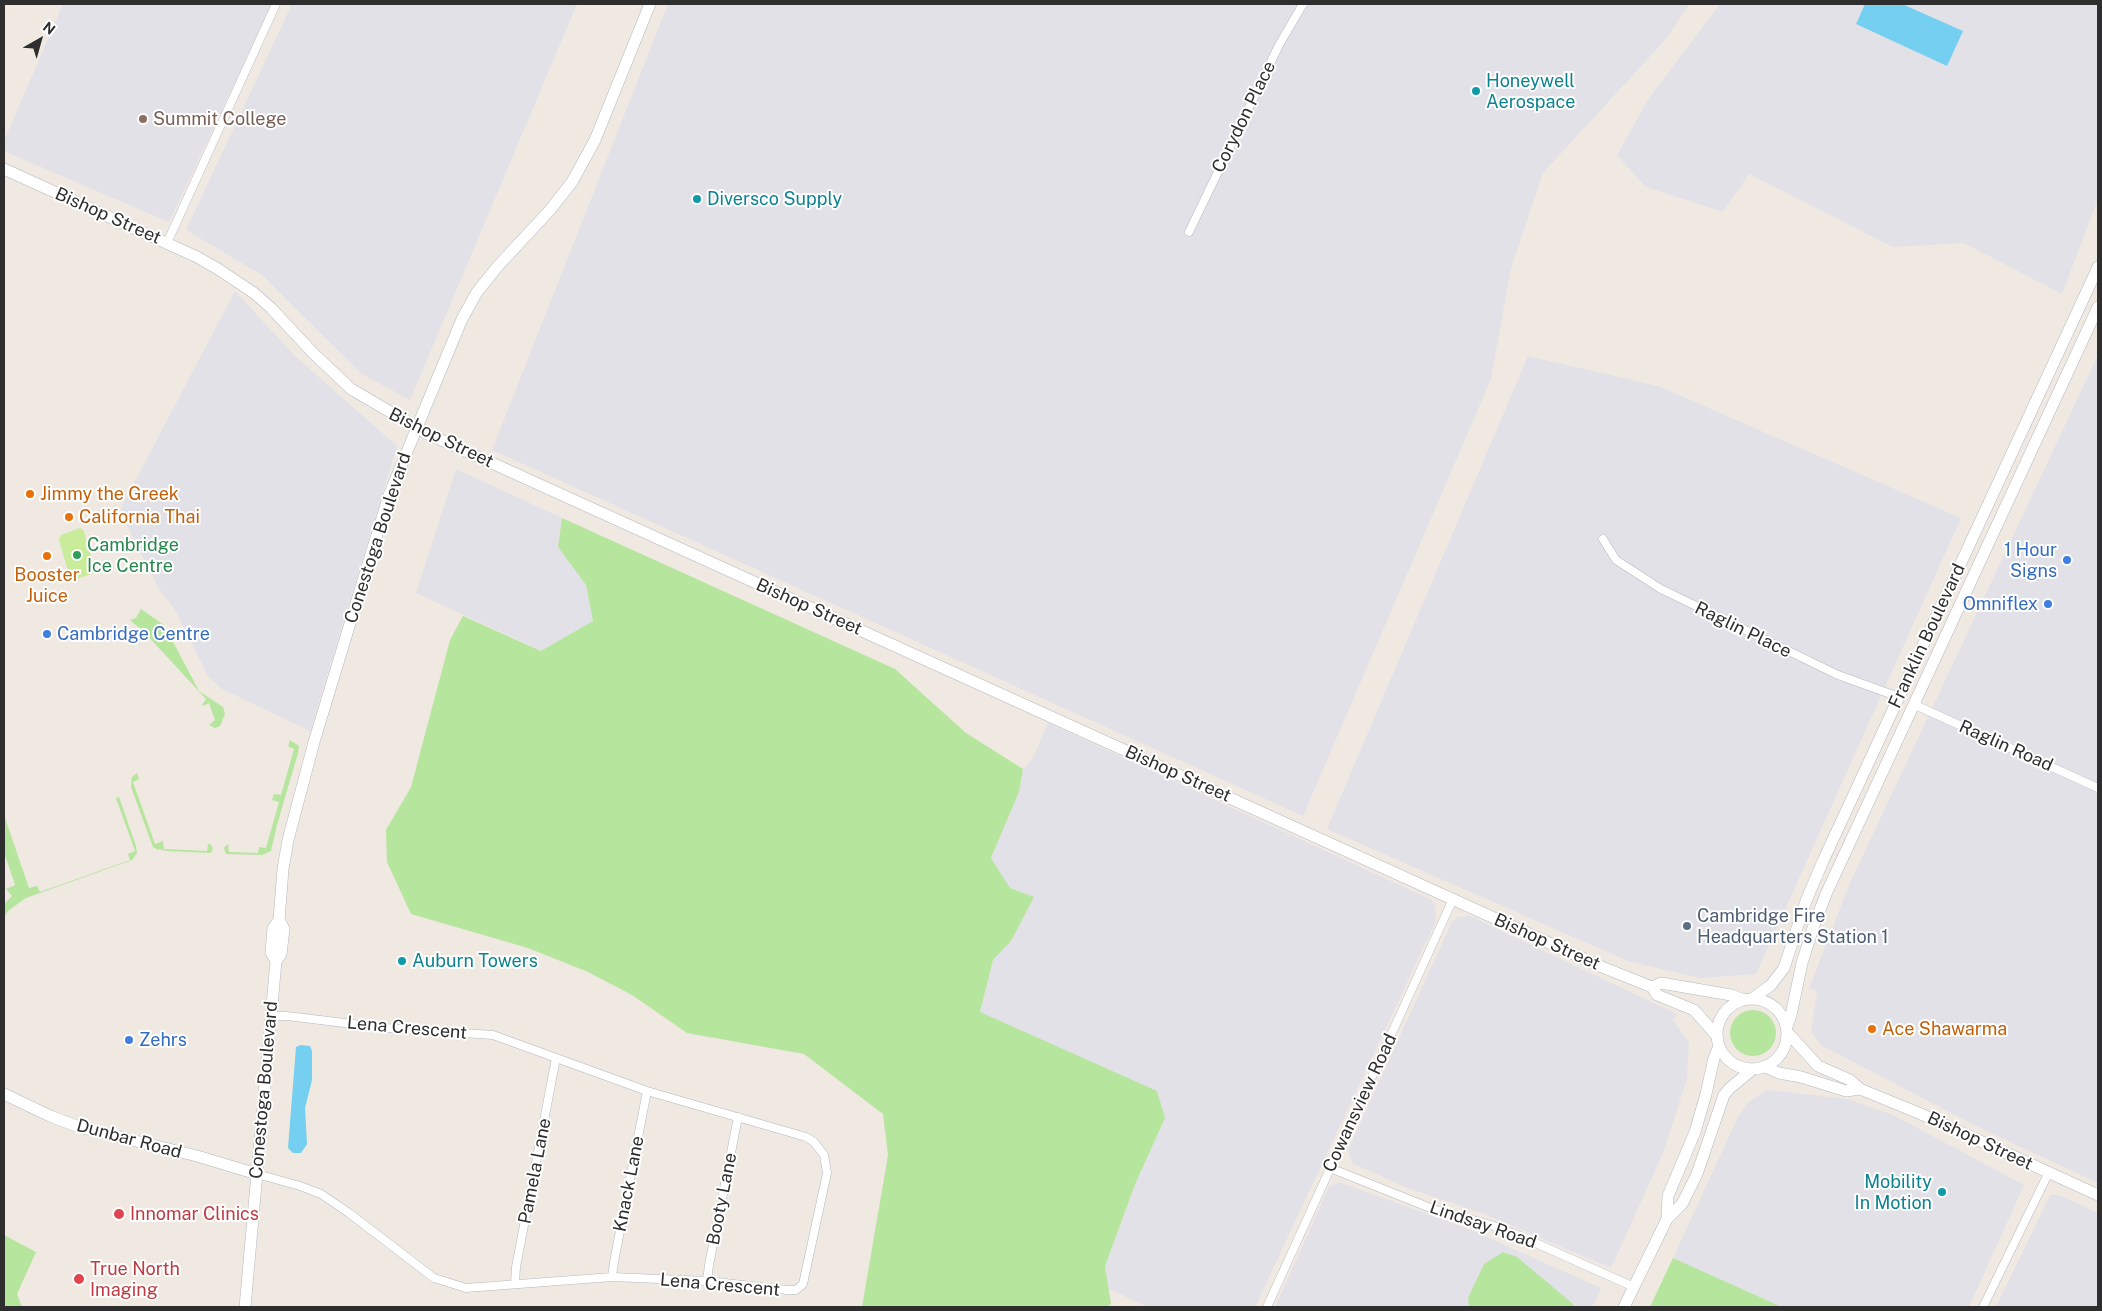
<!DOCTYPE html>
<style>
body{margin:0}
#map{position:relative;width:2102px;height:1311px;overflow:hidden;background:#efe9e1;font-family:"Public Sans",sans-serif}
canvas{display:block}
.frame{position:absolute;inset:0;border:5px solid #2e2e2e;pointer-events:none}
.north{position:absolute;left:15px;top:15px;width:50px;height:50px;-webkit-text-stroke:4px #fff;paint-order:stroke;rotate:38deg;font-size:14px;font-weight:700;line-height:20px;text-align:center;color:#2e2e2e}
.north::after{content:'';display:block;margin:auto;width:18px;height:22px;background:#2e2e2e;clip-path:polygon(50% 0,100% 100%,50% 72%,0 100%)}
</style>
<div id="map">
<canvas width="2102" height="1311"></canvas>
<div class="frame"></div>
<div class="north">N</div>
</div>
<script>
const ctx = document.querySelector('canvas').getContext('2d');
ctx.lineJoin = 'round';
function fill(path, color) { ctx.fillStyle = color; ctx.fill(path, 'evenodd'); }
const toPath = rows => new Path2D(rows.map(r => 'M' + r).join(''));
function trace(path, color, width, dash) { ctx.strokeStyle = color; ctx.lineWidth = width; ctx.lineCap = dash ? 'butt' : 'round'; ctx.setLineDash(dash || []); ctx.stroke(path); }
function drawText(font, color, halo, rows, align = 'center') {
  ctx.font = font + ' "Public Sans",sans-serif'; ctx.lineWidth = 4; ctx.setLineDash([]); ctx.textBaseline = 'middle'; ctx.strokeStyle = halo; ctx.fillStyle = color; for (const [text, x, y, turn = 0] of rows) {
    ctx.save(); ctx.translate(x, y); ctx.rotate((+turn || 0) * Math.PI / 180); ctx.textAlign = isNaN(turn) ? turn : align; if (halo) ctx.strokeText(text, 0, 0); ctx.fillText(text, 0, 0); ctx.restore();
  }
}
const industrial = toPath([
 [63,4,272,4,169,222,4,151,4,141],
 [292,4,577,4,410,400,362,374,262,275,186,230],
 [668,4,1690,4,1665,40,1543,173,1511,268,1491,379,1303,816,492,450],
 [1720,4,2098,4,2098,199,2062,294,1964,243,1893,247,1749,174,1723,212,1646,187,1617,155,1649,98],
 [235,291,295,356,397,446,310,731,222,689,208,676,175,610,158,587,129,529,121,508],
 [2098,355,2098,1183,1974,1125,1821,1045,1811,1032,1817,991,1809,989,1849,885],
 [1528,356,1658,386,1961,518,1756,974,1700,978,1628,961,1327,829],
 [456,469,562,518,558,547,586,585,593,621,542,651,416,593],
 [1048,723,1432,900,1435,906,1436,921,1255,1307,1148,1307,1109,1289,1105,1266,1136,1182,1165,1118,980,1012,993,960,1011,941,1033,897,1010,888,991,858,1019,792,1023,769,1032,760],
 [1470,916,1677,1014,1673,1020,1689,1042,1687,1078,1664,1151,1611,1268,1482,1213,1407,1188,1352,1163,1348,1150,1452,922,1457,917],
 [1768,1090,1847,1099,1893,1115,2024,1185,1969,1307,1782,1307,1673,1258,1738,1117,1749,1102],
 [1339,1182,1471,1230,1601,1288,1592,1307,1275,1307,1329,1187],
 [2050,1195,2059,1195,2098,1213,2098,1307,1996,1307]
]);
const green = toPath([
 [562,518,895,669,966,733,1023,769,1019,792,991,858,1010,888,1034,897,1011,941,993,960,980,1012,1157,1091,1165,1118,1136,1182,1105,1266,1111,1304,1107,1307,862,1307,888,1155,883,1114,804,1054,687,1033,632,995,588,972,528,948,411,914,387,862,386,830,411,787,450,640,463,616,541,651,593,621,586,585,558,547],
 [141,609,164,625,199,691,223,707,225,714,220,726,215,728,209,725,215,720,209,703,203,706,202,705,206,699,145,633,130,620,136,618],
 [290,740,299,746,298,753,277,825,271,851,262,855,226,854,224,848,228,844,229,852,258,853,259,847,266,848,279,802,272,800,274,794,281,795,294,749,288,746],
 [137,773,139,779,133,782,155,844,163,841,164,849,207,851,208,844,210,844,213,848,211,853,167,851,159,849,158,850,153,847,131,787,132,777],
 [119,797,136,846,137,853,132,860,26,898,9,910,4,917,4,904,12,896,6,889,15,885,4,852,4,815,29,888,37,886,40,892,130,860,128,854,135,851,116,798],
 '1730 1033a23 23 0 1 1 46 0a23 23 0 1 1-46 0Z',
 [4,1235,36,1252,17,1294,22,1307,4,1307],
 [1503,1252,1517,1257,1573,1304,1573,1307,1469,1307,1468,1298,1484,1264],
 [1673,1258,1782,1307,1650,1307]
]);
const pitch = toPath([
 [80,528,84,531,95,570,94,573,74,580,70,578,59,540,61,535]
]);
const water = toPath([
 [1865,4,1902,4,1963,31,1947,66,1856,24],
 [301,1045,310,1046,312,1051,312,1080,305,1108,307,1144,301,1153,293,1153,288,1148,296,1047]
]);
const street = toPath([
 [1189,232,1279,45,1303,4],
 [167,243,276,4],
 [1603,539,1616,560,1661,589,1838,675,1899,697],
 [1913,704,2098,788],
 [1330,1168,1433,1209,1491,1225,1520,1236,1634,1287],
 [257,1174,300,1186,321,1194,349,1213,434,1278,466,1288,612,1277,707,1281,787,1290,796,1290,803,1284,827,1173,824,1155,814,1142,806,1137,647,1091,493,1035,386,1028,287,1016,271,1016],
 [612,1277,614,1262,647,1091],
 [707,1281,709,1265,738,1117],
 [515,1284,516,1267,556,1058],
 [1267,1307,1453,899],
 [1983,1307,2049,1172]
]);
const secondary = toPath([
 [4,169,197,257,218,269,254,293,271,308,313,353,351,389,428,434,1602,967,1652,987,1657,995,1694,1010,1717,1036],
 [276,961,271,952,273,928,279,920,283,869,288,840,314,742,389,495,462,319,477,292,498,266,550,210,572,182,595,140,650,4],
 [1652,987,1661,983,1731,995,1744,1000],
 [1752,999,1771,985,1784,968,1806,901,1823,861,2098,267],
 '1717 1034a35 35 0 1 1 70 0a35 35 0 1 1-70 0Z',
 [1787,1026,1791,1015,1802,963,1813,928,1826,894,2098,307],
 [1788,1033,1818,1066,1850,1080,1860,1089,1921,1114,2098,1195],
 [1765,1067,1779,1073,1801,1077,1846,1091,1860,1089],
 [4,1094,50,1116,79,1127,197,1156,257,1174],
 [1667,1219,1668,1196,1695,1132,1706,1094,1714,1058,1719,1046],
 [245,1307,276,961,281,954,284,929,279,920],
 [1624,1307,1667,1219,1682,1204,1697,1174,1724,1095,1730,1088,1753,1069]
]);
const markers = [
 [1476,91,5,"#0f9aa8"],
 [143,119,5,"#8d6e63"],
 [697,199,5,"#0f9aa8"],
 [30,494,5,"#e8710a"],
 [69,517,5,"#e8710a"],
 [77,555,5,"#2e9e5b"],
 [47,556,5,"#e8710a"],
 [2067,560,5,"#3f7fe0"],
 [2048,604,5,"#3f7fe0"],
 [47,634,5,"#3f7fe0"],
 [1687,926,5,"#5c6f8a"],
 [402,961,5,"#0f9aa8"],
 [1872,1029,5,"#e8710a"],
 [129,1040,5,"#3f7fe0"],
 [1942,1192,5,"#0f9aa8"],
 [119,1214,6,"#e0444e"],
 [79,1279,6,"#e0444e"]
];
const cultureNames = [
 ["Honeywell",1486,81],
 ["Aerospace",1486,102],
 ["Diversco Supply",707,199],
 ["Auburn Towers",412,961],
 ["Mobility",1932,1182,"right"],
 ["In Motion",1932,1203,"right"]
];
const streetNames = [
 ["Corydon Place",1244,117,-64],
 ["Bishop Street",108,216,24],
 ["Bishop Street",441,438,26],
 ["Conestoga Boulevard",378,538,-72],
 ["Bishop Street",809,607,24],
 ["Raglin Place",1743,630,26],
 ["Franklin Boulevard",1927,636,-65],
 ["Raglin Road",2006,746,24],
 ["Bishop Street",1178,774,24],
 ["Bishop Street",1547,942,24],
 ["Lena Crescent",407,1028,5],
 ["Conestoga Boulevard",264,1090,-85],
 ["Cowansview Road",1360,1103,-65],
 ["Dunbar Road",129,1139,15],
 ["Bishop Street",1980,1141,25],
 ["Pamela Lane",535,1171,-79],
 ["Knack Lane",629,1184,-79],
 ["Booty Lane",722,1199,-79],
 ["Lindsay Road",1483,1225,19],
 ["Lena Crescent",720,1285,5]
];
const educationNames = [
 ["Summit College",153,119]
];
const foodNames = [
 ["Jimmy the Greek",40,494],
 ["California Thai",79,517],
 ["Booster",47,575,"center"],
 ["Juice",47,596,"center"],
 ["Ace Shawarma",1882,1029]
];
const leisureNames = [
 ["Cambridge",87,545],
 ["Ice Centre",87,566]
];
const shopNames = [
 ["1 Hour",2057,550],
 ["Signs",2057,571],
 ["Omniflex",2038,604],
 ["Cambridge Centre",57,634,"left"],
 ["Zehrs",139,1040,"left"]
];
const serviceNames = [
 ["Cambridge Fire",1697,916],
 ["Headquarters Station 1",1697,937]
];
const healthNames = [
 ["Innomar Clinics",130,1214],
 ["True North",90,1269],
 ["Imaging",90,1290]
];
fill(industrial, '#e3e1e8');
fill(green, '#b6e59e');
fill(pitch, '#c9ec9a');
fill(water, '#75cff0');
trace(street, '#b4b7c1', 9);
trace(secondary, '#b4b7c1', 12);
trace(street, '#fff', 8);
trace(secondary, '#fff', 11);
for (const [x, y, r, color] of markers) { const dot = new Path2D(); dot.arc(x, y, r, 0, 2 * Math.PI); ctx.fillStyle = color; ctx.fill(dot); trace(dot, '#fff', 2); }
drawText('18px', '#0d838f', '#fff', cultureNames, 'left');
drawText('18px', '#2e2e2e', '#fff', streetNames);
drawText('18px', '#785e54', '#fff', educationNames, 'left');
drawText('18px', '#c56008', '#fff', foodNames, 'left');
drawText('18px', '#27864d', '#fff', leisureNames, 'left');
drawText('18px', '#366cbe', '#fff', shopNames, 'right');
drawText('18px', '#4e5e75', '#fff', serviceNames, 'left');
drawText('18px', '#be3a42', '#fff', healthNames, 'left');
</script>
